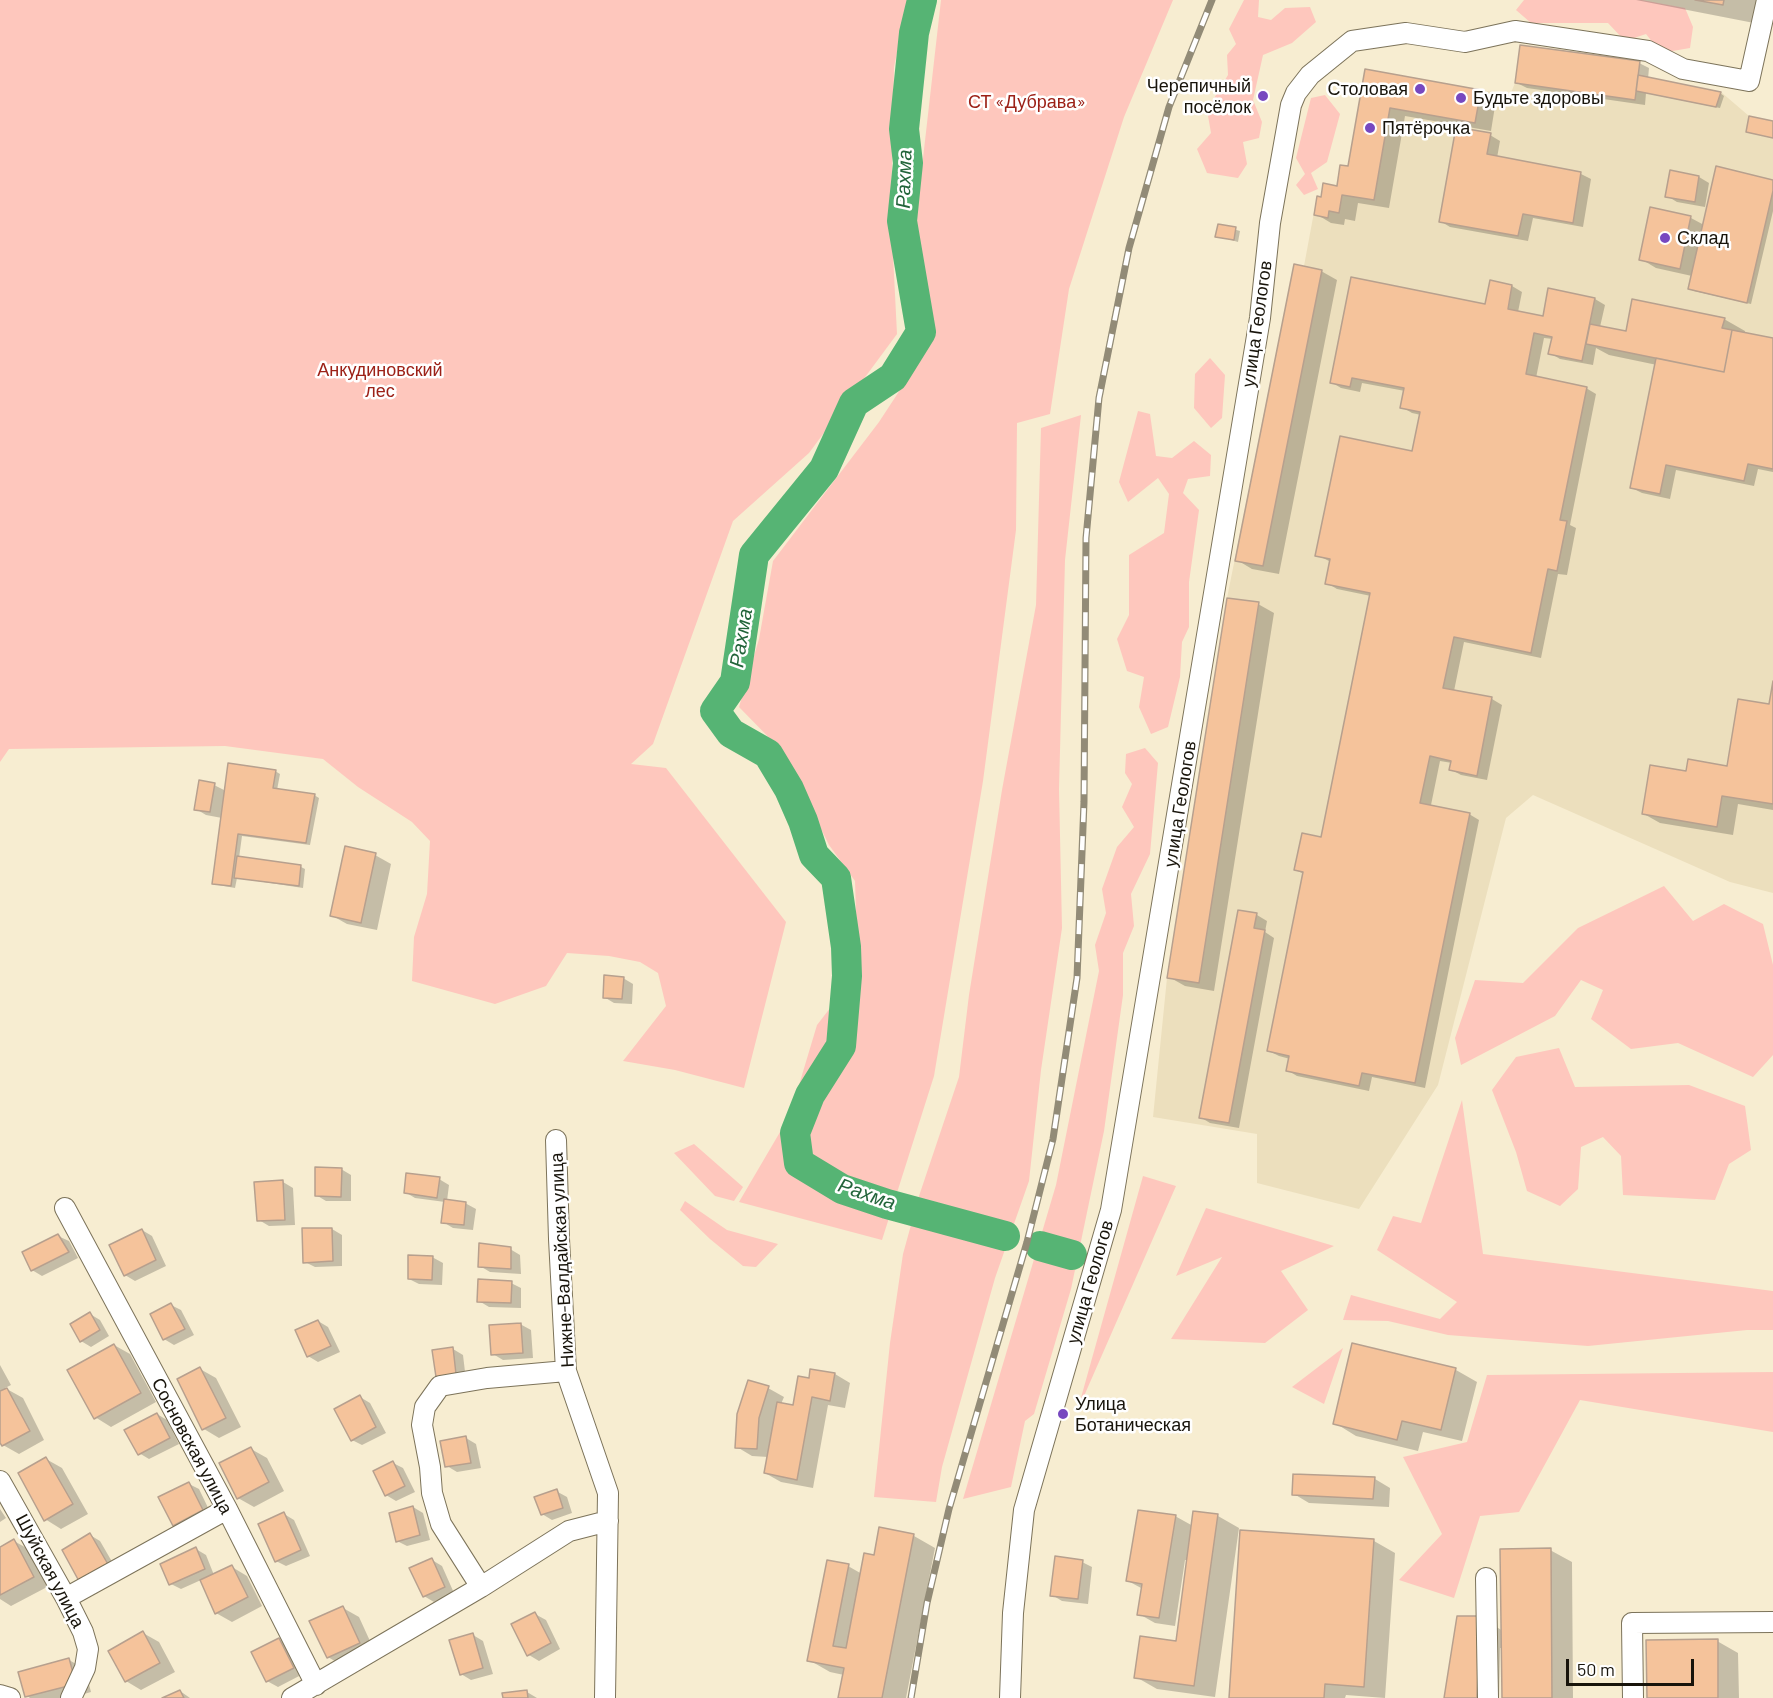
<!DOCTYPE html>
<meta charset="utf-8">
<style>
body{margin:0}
#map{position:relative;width:1773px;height:1698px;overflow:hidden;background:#f7edd1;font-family:Barlow,sans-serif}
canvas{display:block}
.scale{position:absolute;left:1566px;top:1659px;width:128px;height:27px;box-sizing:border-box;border:3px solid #18140b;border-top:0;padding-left:8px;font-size:18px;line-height:21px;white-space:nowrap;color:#18140b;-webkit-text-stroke:4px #fff;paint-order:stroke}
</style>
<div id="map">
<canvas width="1773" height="1698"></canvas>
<div class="scale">50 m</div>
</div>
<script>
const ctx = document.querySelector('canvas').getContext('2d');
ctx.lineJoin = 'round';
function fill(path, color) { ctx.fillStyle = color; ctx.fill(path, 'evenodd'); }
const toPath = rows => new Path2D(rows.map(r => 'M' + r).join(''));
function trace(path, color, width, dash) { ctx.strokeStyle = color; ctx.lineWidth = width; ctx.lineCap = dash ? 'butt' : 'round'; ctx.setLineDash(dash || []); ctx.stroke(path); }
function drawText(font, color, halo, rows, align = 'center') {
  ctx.font = font + ' Barlow,sans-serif'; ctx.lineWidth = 5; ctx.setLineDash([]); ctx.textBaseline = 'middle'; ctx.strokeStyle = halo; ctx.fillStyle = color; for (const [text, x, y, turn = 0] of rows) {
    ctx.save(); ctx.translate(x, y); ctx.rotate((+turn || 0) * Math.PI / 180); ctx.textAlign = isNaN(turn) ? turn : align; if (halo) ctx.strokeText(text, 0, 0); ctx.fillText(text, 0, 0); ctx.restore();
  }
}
const built = toPath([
 [1520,45,1640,61,1636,90,1716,107,1721,92,1749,116,1746,132,1773,138,1773,893,1730,882,1533,795,1506,818,1438,1085,1359,1209,1257,1183,1257,1134,1153,1117,1167,978,1227,598,1294,264,1304,266,1317,196,1321,196,1323,183,1336,185,1340,165,1348,166,1365,69,1510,95,1515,83]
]);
const green = toPath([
 [0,0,908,0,894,67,891,215,897,334,809,453,733,521,653,744,631,764,666,768,786,922,744,1088,675,1070,623,1061,666,1006,658,973,640,962,609,956,567,953,546,986,495,1004,412,981,414,937,427,894,430,841,412,822,358,787,323,759,225,746,9,749,0,762],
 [941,0,1173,0,1124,117,1069,289,1050,414,1017,423,1016,530,983,781,934,1076,882,1240,739,1202,790,1115,817,1025,858,972,855,881,829,845,783,752,739,707,759,639,773,561,879,422,932,341,916,220],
 [1244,0,1259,0,1258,17,1271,20,1285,8,1310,7,1316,22,1292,43,1263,55,1253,100,1262,122,1259,138,1243,142,1247,164,1238,178,1207,173,1197,149,1211,133,1207,110,1228,75,1227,55,1236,44,1229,29],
 [1524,0,1642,0,1685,8,1693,27,1690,48,1661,53,1646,34,1625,41,1608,23,1531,23,1516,10],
 [1325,95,1340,114,1327,162,1311,173,1318,189,1304,195,1296,185,1305,174,1296,158,1311,98],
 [1210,358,1225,375,1222,418,1211,428,1194,408,1195,374],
 [1138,411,1150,414,1156,456,1172,458,1194,441,1211,455,1210,476,1188,479,1183,493,1199,510,1189,582,1189,627,1182,642,1180,677,1168,727,1151,734,1139,707,1144,677,1127,671,1117,639,1129,615,1129,555,1164,533,1169,494,1158,478,1128,502,1119,482],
 [1081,415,1065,560,1059,789,1062,928,1041,1070,1029,1181,995,1278,942,1467,936,1502,874,1497,890,1343,903,1254,919,1196,959,1077,969,995,1002,790,1036,605,1041,428],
 [1145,748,1158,763,1150,854,1131,894,1134,926,1123,953,1123,995,1104,1131,1071,1289,1034,1414,1025,1421,1011,1487,963,1499,1056,1185,1099,971,1095,945,1106,913,1102,889,1117,847,1134,827,1122,807,1132,784,1125,773,1126,754],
 [1664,886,1693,921,1724,904,1763,924,1773,965,1773,1055,1753,1077,1678,1043,1631,1049,1591,1019,1603,990,1581,980,1555,1016,1461,1065,1455,1038,1475,980,1523,983,1578,928],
 [1559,1048,1575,1087,1689,1085,1745,1106,1751,1150,1729,1164,1715,1200,1623,1195,1621,1156,1603,1137,1581,1147,1578,1189,1560,1206,1527,1191,1516,1152,1492,1090,1516,1057],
 [1462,1100,1483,1254,1773,1291,1773,1330,1747,1330,1588,1346,1448,1335,1388,1321,1343,1320,1351,1295,1440,1319,1457,1302,1377,1250,1393,1216,1421,1223],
 [694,1144,743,1187,734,1201,715,1196,674,1153],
 [1143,1176,1176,1186,1077,1412],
 [685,1201,727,1230,778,1244,756,1267,743,1266,710,1239,680,1210],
 [1206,1208,1334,1246,1281,1271,1308,1310,1265,1343,1171,1339,1222,1257,1176,1276],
 [1343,1348,1324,1404,1292,1387],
 [1773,1372,1773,1432,1580,1400,1519,1512,1480,1516,1454,1598,1399,1580,1442,1534,1403,1457,1467,1442,1487,1375]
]);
const shadow = toPath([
 [1636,0,1759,0,1754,23],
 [1639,63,1649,68,1648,79,1720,93,1724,96,1720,108,1646,93,1645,105,1527,88,1517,83],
 [1366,71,1481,91,1496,100,1491,131,1405,116,1389,208,1358,203,1355,221,1345,219,1344,225,1331,223,1316,214,1322,199,1338,187,1349,168],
 [1490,135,1500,141,1497,158,1581,174,1591,179,1583,227,1533,218,1528,241,1450,227,1440,221],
 [1671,172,1699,177,1709,183,1705,207,1677,202,1667,196],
 [1773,181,1773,211,1751,304,1694,291,1689,289,1692,276,1656,268,1641,259,1652,209,1691,218,1704,225],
 [1219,225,1240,231,1238,242,1217,236],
 [1321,271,1337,280,1279,574,1252,569,1237,560],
 [1512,286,1522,292,1518,312,1544,317,1595,299,1605,305,1600,327,1627,333,1724,319,1745,331,1745,334,1773,340,1773,472,1758,469,1754,486,1676,470,1670,499,1642,493,1632,488,1657,365,1609,355,1596,348,1593,365,1560,359,1550,353,1553,339,1544,338,1536,378,1586,388,1596,394,1570,525,1576,528,1567,575,1558,574,1541,658,1464,642,1454,691,1492,699,1502,705,1487,780,1461,775,1450,769,1452,763,1440,761,1431,805,1469,814,1479,820,1425,1088,1372,1077,1369,1091,1297,1076,1287,1070,1290,1059,1279,1056,1269,1051,1304,874,1296,870,1322,838,1371,596,1337,589,1327,583,1331,562,1317,555,1413,453,1421,415,1412,413,1402,407,1405,391,1362,383,1360,392,1341,388,1331,382,1486,306],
 [1258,604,1274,613,1214,991,1185,986,1169,977],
 [1773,690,1773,810,1738,804,1733,835,1660,823,1644,814,1687,772,1728,767,1771,706],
 [275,771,280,774,277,790,314,795,319,798,310,845,242,836,239,858,301,867,305,869,303,888,237,878,235,888,218,885,213,883,222,818,206,815,196,809,214,785,226,791],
 [375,855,391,864,377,930,347,924,331,915],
 [1239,911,1257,915,1267,921,1265,932,1274,938,1239,1128,1210,1123,1200,1117],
 [623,978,633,984,632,1004,614,1003,604,997],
 [341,1169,351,1175,351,1201,326,1201,316,1195],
 [439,1179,449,1185,447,1201,465,1203,476,1209,473,1230,453,1228,443,1222,445,1202,415,1198,405,1192],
 [283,1182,293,1188,295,1225,269,1226,259,1220],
 [332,1229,342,1235,342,1266,315,1267,305,1262],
 [142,1230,152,1236,166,1266,135,1281,125,1275],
 [58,1236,69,1241,78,1258,42,1276,32,1270],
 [510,1249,520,1255,521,1274,490,1272,480,1266],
 [432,1257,443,1263,442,1285,419,1284,409,1279],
 [511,1283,521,1288,521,1308,489,1307,479,1301],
 [171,1305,181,1310,194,1335,174,1345,164,1339],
 [90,1314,100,1320,109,1336,91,1347,81,1341],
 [318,1321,328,1327,340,1352,318,1362,308,1356],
 [520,1324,531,1330,533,1358,503,1360,493,1354],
 [114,1345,130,1354,156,1402,111,1427,95,1417],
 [1353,1345,1456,1370,1477,1382,1462,1441,1423,1432,1418,1451,1356,1436,1335,1423],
 [453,1349,463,1355,466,1380,448,1382],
 [0,1365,11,1385,5,1388,23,1398,44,1440,19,1454,3,1445,0,1440],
 [200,1369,216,1378,241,1427,219,1438,204,1429],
 [835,1374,850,1383,845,1408,828,1405,813,1488,781,1482,765,1473,768,1457,752,1456,737,1447,768,1388,784,1397,781,1404,794,1406,810,1379],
 [360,1397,370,1403,386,1433,362,1445,352,1440],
 [157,1414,167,1420,179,1444,149,1459,139,1453],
 [466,1438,476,1444,481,1468,457,1472,447,1466],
 [251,1449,267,1458,284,1491,254,1507,238,1498],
 [46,1459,62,1468,88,1514,61,1529,45,1519],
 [393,1463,403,1468,415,1492,396,1501,386,1495],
 [1375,1479,1390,1488,1389,1507,1309,1503,1294,1494],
 [189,1484,199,1489,212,1516,184,1530,174,1524],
 [556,1491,567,1497,572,1513,552,1520,542,1514],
 [413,1507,423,1513,430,1540,407,1546,397,1541],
 [0,1509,6,1518,0,1522],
 [284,1514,294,1520,310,1556,286,1566,276,1561],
 [1175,1516,1193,1526,1218,1516,1239,1528,1215,1697,1157,1689,1136,1677,1177,1642,1188,1560,1185,1560,1175,1626,1155,1623,1139,1614,1143,1589,1128,1581],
 [880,1529,914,1536,935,1548,906,1698,840,1698,844,1675,830,1672,809,1660,848,1566,862,1574,875,1557],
 [90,1535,100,1541,118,1572,91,1588],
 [14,1541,30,1550,49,1586,11,1606,0,1599,0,1549],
 [1374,1541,1395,1553,1385,1698,1346,1695,1345,1698,1230,1698],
 [196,1549,206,1555,214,1575,232,1567,247,1576,262,1606,232,1622,216,1613,201,1580,181,1589,171,1584],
 [1550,1550,1572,1562,1573,1698,1503,1698,1503,1648,1500,1648,1499,1698,1446,1698,1480,1617,1503,1631],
 [432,1560,442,1566,454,1593,434,1602,424,1596],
 [1082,1562,1092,1567,1088,1604,1062,1601,1052,1595],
 [343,1608,359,1617,375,1652,343,1666,328,1657],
 [535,1614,546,1620,560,1649,539,1661,529,1655],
 [143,1633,159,1642,175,1672,141,1690,126,1681],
 [473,1635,483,1641,493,1674,471,1680,461,1674],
 [279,1640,289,1646,303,1674,278,1687,267,1681],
 [1717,1641,1738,1653,1739,1698,1648,1698],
 [69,1660,85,1669,91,1692,70,1698,30,1698,27,1696],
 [180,1691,190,1698,165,1698],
 [527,1692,537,1698,504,1698]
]);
const river = toPath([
 [922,0,914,33,904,129,908,163,902,221,921,332,893,377,854,403,824,469,754,555,735,682,715,711,731,733,768,754,789,789,803,821,814,855,836,878,846,947,847,976,841,1046,810,1095,795,1133,799,1163,842,1189,887,1204,1005,1236],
 [1040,1246,1072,1255]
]);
const building = toPath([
 [1695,0,1724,0,1723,5,1695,0],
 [1520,45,1640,61,1635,100,1515,83,1520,45],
 [1365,69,1481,90,1475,123,1390,108,1374,200,1342,195,1339,213,1329,211,1328,218,1314,215,1317,196,1321,197,1323,183,1337,186,1340,165,1348,166,1365,69],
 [1638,75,1721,92,1716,107,1636,91,1638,75],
 [1749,116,1773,121,1773,138,1746,132,1749,116],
 [1456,127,1491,133,1487,154,1581,172,1573,223,1523,214,1518,236,1439,222,1456,127],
 [1716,166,1773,180,1773,191,1747,303,1688,289,1716,166],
 [1670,170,1699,176,1695,202,1665,197,1670,170],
 [1650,207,1691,216,1680,269,1639,260,1650,207],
 [1218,224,1236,227,1234,240,1215,237,1218,224],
 [1294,264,1322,270,1263,566,1235,561,1294,264],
 [1351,277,1485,304,1490,280,1512,285,1508,309,1543,316,1548,288,1595,298,1582,361,1548,354,1552,337,1534,333,1526,374,1587,387,1560,520,1567,521,1557,571,1548,569,1531,653,1454,637,1443,688,1492,697,1477,776,1449,770,1451,761,1430,756,1420,803,1470,813,1415,1083,1362,1073,1359,1086,1286,1071,1289,1056,1267,1051,1303,872,1294,870,1302,833,1321,837,1370,593,1325,584,1330,559,1315,556,1340,436,1412,451,1420,412,1400,408,1404,388,1352,378,1350,387,1330,383,1351,277],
 [1632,299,1725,318,1722,328,1732,330,1724,372,1586,344,1590,324,1626,331,1632,299],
 [1732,330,1773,338,1773,469,1748,464,1744,481,1666,465,1660,494,1630,488,1656,358,1724,372,1732,330],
 [1227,598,1259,602,1199,983,1167,978,1227,598],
 [1773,681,1773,804,1722,796,1717,827,1642,814,1650,765,1686,771,1688,759,1727,766,1738,699,1769,704,1773,681],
 [228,763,276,770,273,788,315,794,306,843,238,834,231,886,212,884,228,763],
 [199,780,215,783,210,812,194,810,199,780],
 [345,846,376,853,361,923,330,916,345,846],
 [237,856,301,865,299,886,234,878,237,856],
 [1238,910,1257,913,1254,928,1265,930,1229,1123,1199,1118,1238,910],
 [604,975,624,977,622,999,603,998,604,975],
 [315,1167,342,1168,341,1197,315,1196,315,1167],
 [406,1173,440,1177,437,1198,404,1193,406,1173],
 [283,1180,285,1220,257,1221,254,1182,283,1180],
 [444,1199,466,1202,464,1225,441,1223,444,1199],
 [302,1228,332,1228,333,1261,303,1263,302,1228],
 [142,1229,156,1260,124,1276,109,1245,142,1229],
 [58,1234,69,1252,31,1271,22,1252,58,1234],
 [479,1243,511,1247,511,1269,478,1267,479,1243],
 [408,1255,433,1256,432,1280,408,1279,408,1255],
 [478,1279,512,1281,511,1303,477,1302,478,1279],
 [171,1303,185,1329,163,1340,150,1314,171,1303],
 [90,1312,100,1330,80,1342,70,1324,90,1312],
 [318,1320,331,1346,307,1357,295,1330,318,1320],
 [521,1323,523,1353,491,1355,489,1325,521,1323],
 [1352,1343,1456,1368,1441,1430,1402,1421,1397,1440,1333,1424,1352,1343],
 [114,1344,141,1393,94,1419,67,1370,114,1344],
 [453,1347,456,1374,436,1377,432,1350,453,1347],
 [200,1367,226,1418,202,1430,177,1379,200,1367],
 [810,1369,835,1373,830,1401,812,1397,797,1480,764,1473,777,1402,793,1405,798,1376,809,1378,810,1369],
 [748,1380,769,1386,759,1418,757,1449,735,1448,737,1414,748,1380],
 [7,1388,30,1431,2,1446,0,1443,0,1391,7,1388],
 [360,1395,376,1427,351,1441,334,1409,360,1395],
 [157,1413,170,1438,138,1455,124,1430,157,1413],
 [466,1436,471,1463,445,1467,440,1441,466,1436],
 [251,1447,269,1482,237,1499,219,1463,251,1447],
 [46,1457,73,1504,44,1521,18,1473,46,1457],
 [393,1461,405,1486,385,1496,373,1471,393,1461],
 [1293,1474,1375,1477,1373,1499,1292,1495,1293,1474],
 [189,1482,203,1510,173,1526,158,1497,189,1482],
 [557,1489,563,1508,541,1515,534,1497,557,1489],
 [413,1506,420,1535,396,1542,389,1513,413,1506],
 [1138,1510,1176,1515,1159,1618,1137,1615,1142,1584,1126,1581,1138,1510],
 [1193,1511,1218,1514,1194,1686,1134,1678,1140,1636,1176,1641,1193,1511],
 [284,1512,301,1550,275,1562,258,1524,284,1512],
 [879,1527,914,1534,882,1698,838,1698,844,1668,807,1661,827,1560,849,1564,833,1646,846,1648,864,1553,874,1555,879,1527],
 [1240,1530,1374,1539,1364,1687,1325,1684,1324,1698,1229,1698,1240,1530],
 [90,1533,109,1566,80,1583,62,1550,90,1533],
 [14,1539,34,1577,0,1595,0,1547,14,1539],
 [196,1547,205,1569,169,1585,160,1564,196,1547],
 [1551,1548,1552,1698,1502,1698,1500,1549,1551,1548],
 [1055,1556,1083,1560,1078,1599,1050,1596,1055,1556],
 [432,1558,445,1587,423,1597,409,1568,432,1558],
 [232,1565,248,1597,215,1614,200,1580,232,1565],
 [343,1606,360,1643,327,1658,309,1621,343,1606],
 [535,1612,551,1643,527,1656,511,1624,535,1612],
 [1457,1616,1480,1616,1477,1698,1444,1698,1457,1616],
 [143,1631,160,1663,125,1682,108,1651,143,1631],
 [473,1633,483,1668,460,1675,449,1640,473,1633],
 [279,1638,294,1668,266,1682,251,1652,279,1638],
 [1718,1639,1718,1698,1647,1698,1646,1640,1718,1639],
 [69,1658,76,1684,25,1697,18,1672,69,1658],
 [180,1690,184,1698,162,1698,180,1690],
 [527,1690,528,1698,503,1698,502,1693,527,1690]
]);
const minor = toPath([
 [556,1140,559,1239,566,1371,608,1493,605,1698],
 [65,1208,227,1509,316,1685],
 [0,1481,66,1598,83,1632,88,1649,85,1668,71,1698],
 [1486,1578,1488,1698],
 [481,1587,441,1524,432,1493,430,1467,422,1425,425,1407,440,1386,487,1378,566,1371],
 [66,1598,227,1509],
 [0,1695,10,1698],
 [292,1698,481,1587,569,1531,608,1521],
 [1010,1698,1013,1613,1024,1510,1111,1210,1260,318,1270,223,1291,105,1296,93,1310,75,1352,41,1406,33,1465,42,1515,31,1648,51,1683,69,1749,81,1767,0],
 [1633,1698,1632,1623,1773,1622]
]);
const rail = toPath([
 [911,1698,927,1603,949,1509,1027,1242,1053,1139,1077,978,1084,802,1086,538,1099,398,1129,248,1169,107,1212,0]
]);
const markers = [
 [1420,89,6,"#7748c0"],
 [1263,96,6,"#7748c0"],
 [1461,98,6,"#7748c0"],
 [1370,128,6,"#7748c0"],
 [1665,238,6,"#7748c0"],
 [1063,1414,6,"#7748c0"]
];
const poiNames = [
 ["Черепичный",1251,86,"right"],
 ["посёлок",1251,107,"right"],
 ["Столовая",1408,89,"right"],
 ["Будьте здоровы",1473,98],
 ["Пятёрочка",1382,128],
 ["Склад",1677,238],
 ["Улица",1075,1404],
 ["Ботаническая",1075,1425]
];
const parkNames = [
 ["СТ «Дубрава»",1027,102],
 ["Анкудиновский",380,370],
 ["лес",380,391]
];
const streetNames = [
 ["улица Геологов",1257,324,-82],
 ["улица Геологов",1180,804,-81],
 ["Нижне-Валдайская улица",562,1260,-93],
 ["улица Геологов",1090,1282,-74],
 ["Сосновская улица",192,1446,62],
 ["Шуйская улица",50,1571,62]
];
const waterNames = [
 ["Рахма",904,179,-88],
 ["Рахма",741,638,-81],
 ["Рахма",867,1194,19]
];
fill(built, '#ecdfbd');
fill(green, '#fec7bd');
fill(shadow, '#0003');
trace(river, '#56b474', 30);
fill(building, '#f5c39b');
trace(building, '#b7a08e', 1.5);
trace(minor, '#7c735a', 22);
trace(minor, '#fff', 20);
trace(rail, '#928b77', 7);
trace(rail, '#fff', 4.5, [14]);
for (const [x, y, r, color] of markers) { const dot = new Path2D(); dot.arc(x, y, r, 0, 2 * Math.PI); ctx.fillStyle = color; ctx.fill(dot); trace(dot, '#fff', 2); }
drawText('18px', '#18140b', '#fff', poiNames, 'left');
drawText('18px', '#9c2117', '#fff', parkNames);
drawText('18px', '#18140b', '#fff', streetNames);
drawText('italic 20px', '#22643a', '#fff', waterNames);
</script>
